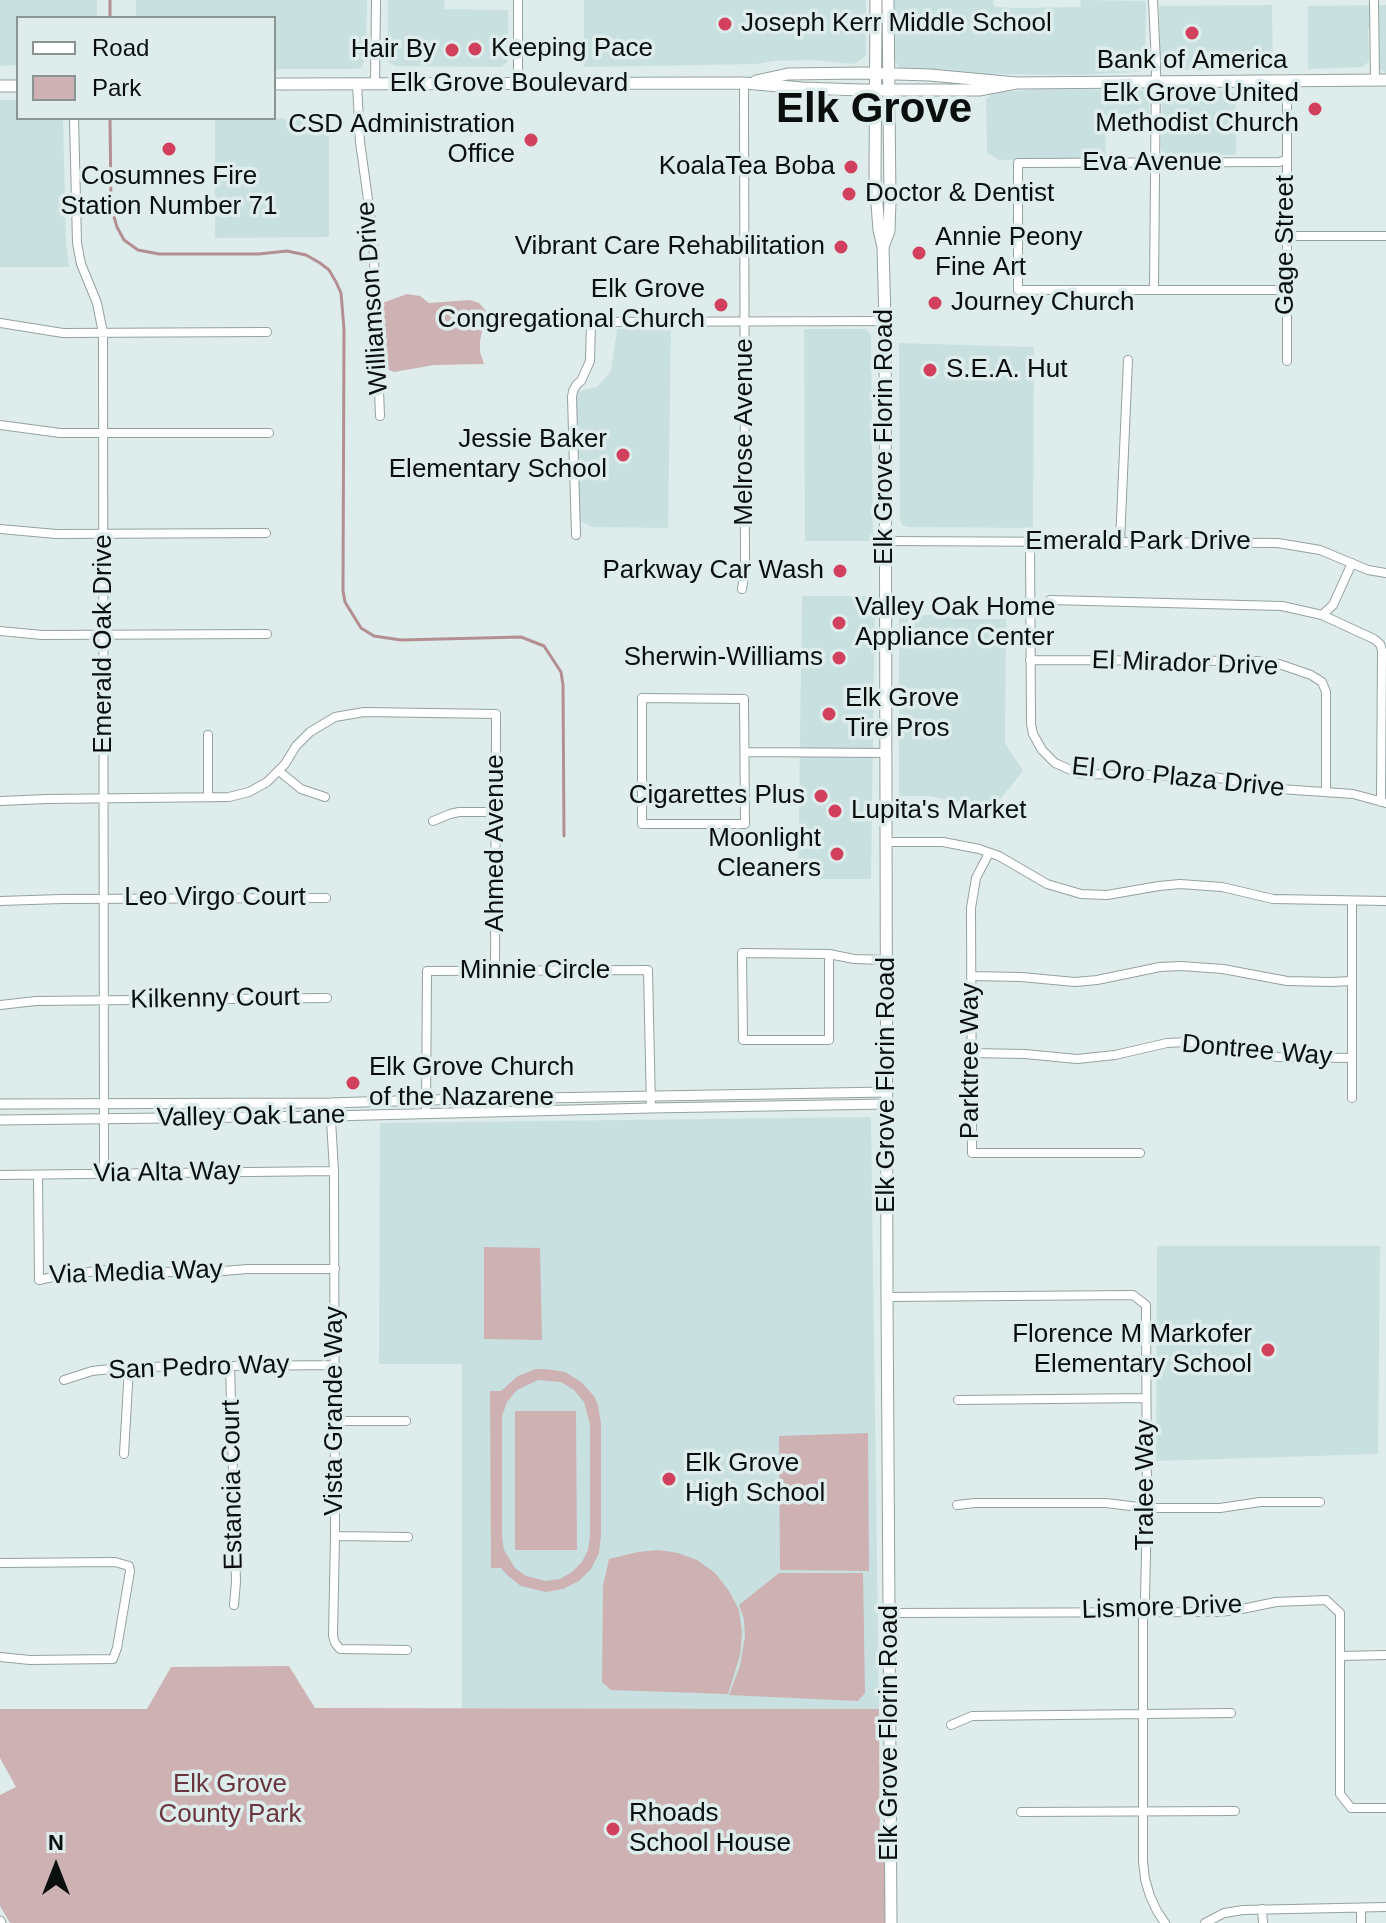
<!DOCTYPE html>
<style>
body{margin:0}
#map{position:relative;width:1386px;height:1923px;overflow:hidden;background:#deedec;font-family:Arial,sans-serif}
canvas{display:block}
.legend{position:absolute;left:16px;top:16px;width:260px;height:104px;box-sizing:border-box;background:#deedec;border:2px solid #899493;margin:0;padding:10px 14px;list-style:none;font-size:24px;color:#0a0f0e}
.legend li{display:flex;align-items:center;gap:16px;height:40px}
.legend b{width:40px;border:2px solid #899493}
.north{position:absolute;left:16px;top:1827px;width:80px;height:80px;-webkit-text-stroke:6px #deedec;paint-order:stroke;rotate:0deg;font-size:22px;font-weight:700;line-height:32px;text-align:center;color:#0a0f0e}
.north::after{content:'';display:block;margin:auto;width:28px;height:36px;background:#0a0f0e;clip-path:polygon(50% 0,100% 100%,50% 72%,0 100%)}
</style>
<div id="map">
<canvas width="1386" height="1923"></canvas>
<ul class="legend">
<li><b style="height:10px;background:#fff"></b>Road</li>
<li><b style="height:22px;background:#cdb1b3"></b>Park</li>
</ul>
<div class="north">N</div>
</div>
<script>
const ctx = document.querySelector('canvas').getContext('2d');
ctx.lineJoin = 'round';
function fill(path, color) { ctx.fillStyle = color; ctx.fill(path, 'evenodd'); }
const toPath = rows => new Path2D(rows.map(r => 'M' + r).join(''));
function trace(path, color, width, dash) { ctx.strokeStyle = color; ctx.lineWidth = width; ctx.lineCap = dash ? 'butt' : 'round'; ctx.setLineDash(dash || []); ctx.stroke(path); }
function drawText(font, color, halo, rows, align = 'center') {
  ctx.font = font + ' Arial,sans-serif'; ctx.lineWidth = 7; ctx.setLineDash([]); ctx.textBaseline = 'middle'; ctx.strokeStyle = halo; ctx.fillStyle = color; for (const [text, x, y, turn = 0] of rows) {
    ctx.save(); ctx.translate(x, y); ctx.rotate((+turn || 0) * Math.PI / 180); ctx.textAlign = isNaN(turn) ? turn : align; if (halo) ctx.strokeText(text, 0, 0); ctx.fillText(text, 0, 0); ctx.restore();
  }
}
const built = toPath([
 [0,0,97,0,97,18,18,18,18,65,0,66],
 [136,0,367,0,366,59,361,68,355,69,274,69,274,18,136,18],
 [388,0,444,0,445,9,508,10,508,62,501,67,395,66,389,62,388,58],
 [584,0,866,0,866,56,854,64,812,60,774,61,756,64,584,67],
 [893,0,993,0,993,4,996,7,1018,8,1081,7,1080,0,1146,1,1145,65,1143,71,1136,72,1082,75,968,74,956,72,904,70,898,67,894,58],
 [1272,5,1273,70,1170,70,1161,65,1160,58,1159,6],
 [1386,5,1386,73,1382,71,1379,67,1379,28,1368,28,1369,61,1363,67,1308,69,1308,6],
 [1037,89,1146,90,1149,95,1149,130,1105,130,1106,158,999,160,987,153,986,99,993,93],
 [1228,91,1236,94,1236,155,1167,155,1164,154,1161,149,1162,92],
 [0,100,18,100,18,118,63,118,66,243,69,267,0,267],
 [215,118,329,119,329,237,215,238],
 [617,329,671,329,668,528,592,527,577,519,575,392,597,387,611,371],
 [804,329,866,329,871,335,873,541,805,541],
 [899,343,1034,347,1033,528,908,527,902,525,900,519],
 [802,596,875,596,871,879,798,879],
 [899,615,946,615,953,619,1006,619,1005,743,1023,771,993,808,927,796,899,796],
 [871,1117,879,1709,462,1708,462,1364,379,1364,380,1123],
 [1157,1246,1380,1246,1378,1454,1156,1461]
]);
const green = toPath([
 [407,294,420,296,429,303,470,300,479,303,486,311,480,341,480,352,484,364,434,365,394,372,389,370,385,366,382,303],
 [484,1247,540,1248,542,1340,484,1339],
 [536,1369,546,1369,565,1372,581,1382,594,1396,598,1405,601,1424,601,1536,599,1553,591,1569,579,1581,563,1589,546,1592,521,1586,507,1575,501,1568,491,1568,490,1391,501,1391,518,1376],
 [538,1380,561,1382,574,1390,584,1402,590,1424,590,1536,588,1550,582,1562,572,1572,560,1579,546,1581,526,1576,515,1568,504,1550,502,1537,502,1416,507,1402,517,1390],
 [515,1411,576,1411,577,1550,515,1550],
 [868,1433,869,1571,780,1570,779,1436],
 [659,1550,678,1553,697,1560,715,1573,729,1591,739,1610,742,1633,740,1655,728,1694,611,1690,602,1682,603,1586,609,1559,638,1552],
 [779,1573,863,1573,865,1693,858,1701,729,1695,740,1666,745,1637,744,1619,739,1605],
 [289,1666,315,1708,879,1709,880,1851,885,1851,885,1923,10,1923,0,1906,0,1795,16,1787,0,1758,0,1709,147,1709,171,1667]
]);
const stream = toPath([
 [110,0,110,18],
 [110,118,111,207,117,227,124,240,138,250,159,254,259,254,287,251,306,255,320,263,329,270,336,282,341,293,344,329,343,591,345,602,361,628,374,636,401,640,521,637,544,646,561,672,563,685,564,836]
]);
const minor = toPath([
 [1153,0,1156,63,1154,290],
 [1374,0,1375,80],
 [1287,81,1287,361],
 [357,83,360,142,373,235,380,416],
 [518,83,518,0],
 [375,84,376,0],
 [74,118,77,243,81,264,97,303,103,333,104,1174],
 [1286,236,1386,236],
 [1286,290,1018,290,1018,163,1279,162,1286,160],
 [0,323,63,333,267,332],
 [0,425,60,433,269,433],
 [0,529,56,534,266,533],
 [576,535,572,397,573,391,577,384,581,381,590,361,591,322,885,321],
 [886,541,1278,543,1320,550,1368,570,1386,573],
 [1030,541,1031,724,1033,734,1042,750,1055,763,1080,774,1208,776,1280,789,1353,794,1386,803],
 [1120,542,1128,360],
 [742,589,745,571,744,83],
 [1050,600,1282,606,1322,615,1374,639,1380,644,1382,650,1381,802],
 [1322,615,1333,605,1352,563],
 [0,631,42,635,267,634],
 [1030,660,1256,661,1279,664,1311,675,1322,682,1326,692,1326,792],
 [642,698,744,699,745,824,642,824,642,698],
 [745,752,886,753],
 [279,771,301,789,325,797],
 [208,797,208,735],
 [0,801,47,799,229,797,249,792,267,782,285,764,296,746,310,732,335,717,364,712,496,714,495,971],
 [433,821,450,814,459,812,496,812],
 [886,842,943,842,979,849,999,856,1047,884,1081,894,1107,895,1159,886,1180,884,1222,887,1273,899,1386,901],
 [989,853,976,878,971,908,972,1153,1140,1153],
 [0,901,62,899,326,898],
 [742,953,829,954,829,1040,743,1040,742,953],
 [829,954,854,959,887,960],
 [971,976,1021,977,1075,982,1097,980,1160,967,1181,966,1223,969,1287,981,1331,982,1352,981],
 [0,1005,36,1001,327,998],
 [971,1053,1025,1054,1077,1059,1115,1055,1167,1043,1187,1042,1218,1045,1277,1057,1352,1058],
 [1352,1098,1352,901],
 [330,1103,334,1171,335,1536,333,1636,335,1643,340,1649,407,1650],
 [426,1113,427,971,648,970,651,1108],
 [0,1175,334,1171],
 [38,1175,39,1280,62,1275,106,1270,200,1273,247,1269,335,1269],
 [887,1297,1133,1295,1146,1305,1147,1508,1145,1599,1143,1611,1143,1861,1145,1879,1150,1896,1157,1911,1165,1923],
 [230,1366,236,1582,234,1605],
 [64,1380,92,1371,129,1367,335,1365],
 [958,1400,1146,1398],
 [335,1421,406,1421],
 [124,1454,129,1367],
 [957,1505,975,1503,1106,1503,1147,1508,1220,1508,1260,1502,1320,1502],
 [335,1536,408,1537],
 [0,1563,115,1562,129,1566,130,1571,117,1648,113,1659,30,1660,0,1657],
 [890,1613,1219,1612,1237,1610,1276,1602,1326,1600,1340,1613,1340,1794,1351,1808,1386,1808],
 [1340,1656,1386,1655],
 [951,1725,972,1716,1231,1713],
 [1021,1812,1235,1811],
 [1361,1908,1361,1923],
 [1262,1909,1263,1923],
 [1205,1923,1224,1913,1243,1910,1386,1907]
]);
const tertiary = toPath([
 [0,1104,330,1103,426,1100,887,1092],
 [0,1120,330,1116,651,1108,887,1104],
 [0,1921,1,1923]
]);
const secondary = toPath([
 [876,0,875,178,879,230,883,247,885,321,887,1297,891,1923],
 [756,81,788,74,862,73,930,75,1016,83,1386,80],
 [274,84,744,83,802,88,861,90,979,90,1016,83],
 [0,86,18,86],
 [883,247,889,231,890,201,888,0]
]);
const markers = [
 [725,24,8,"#d1415e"],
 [1192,33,8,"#d1415e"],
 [475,49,8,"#d1415e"],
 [452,50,8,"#d1415e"],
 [1315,109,8,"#d1415e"],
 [531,140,8,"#d1415e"],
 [169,149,8,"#d1415e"],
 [851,167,8,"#d1415e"],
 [849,194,8,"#d1415e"],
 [841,247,8,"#d1415e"],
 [919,253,8,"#d1415e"],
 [935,303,8,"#d1415e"],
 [721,305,8,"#d1415e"],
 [930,370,8,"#d1415e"],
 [623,455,8,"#d1415e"],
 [840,571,8,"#d1415e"],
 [839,623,8,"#d1415e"],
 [839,658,8,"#d1415e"],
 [829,714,8,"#d1415e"],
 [821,796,8,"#d1415e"],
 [835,811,8,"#d1415e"],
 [837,854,8,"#d1415e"],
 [353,1083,8,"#d1415e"],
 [1268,1350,8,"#d1415e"],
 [669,1479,8,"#d1415e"],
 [613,1829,8,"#d1415e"]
];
const poiNames = [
 ["Joseph Kerr Middle School",741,24],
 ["Keeping Pace",491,49],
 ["Hair By",436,50,"right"],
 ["Bank of America",1192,61,"center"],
 ["Elk Grove United",1299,94,"right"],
 ["Methodist Church",1299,124,"right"],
 ["CSD Administration",515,125,"right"],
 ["Office",515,155,"right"],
 ["KoalaTea Boba",835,167,"right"],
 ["Cosumnes Fire",169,177,"center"],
 ["Station Number 71",169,207,"center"],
 ["Doctor & Dentist",865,194],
 ["Annie Peony",935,238],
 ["Fine Art",935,268],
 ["Vibrant Care Rehabilitation",825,247,"right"],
 ["Elk Grove",705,290,"right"],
 ["Congregational Church",705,320,"right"],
 ["Journey Church",951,303],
 ["S.E.A. Hut",946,370],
 ["Jessie Baker",607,440,"right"],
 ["Elementary School",607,470,"right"],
 ["Parkway Car Wash",824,571,"right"],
 ["Valley Oak Home",855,608],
 ["Appliance Center",855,638],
 ["Sherwin-Williams",823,658,"right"],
 ["Elk Grove",845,699],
 ["Tire Pros",845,729],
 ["Cigarettes Plus",805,796,"right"],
 ["Lupita's Market",851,811],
 ["Moonlight",821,839,"right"],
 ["Cleaners",821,869,"right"],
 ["Elk Grove Church",369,1068],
 ["of the Nazarene",369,1098],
 ["Florence M Markofer",1252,1335,"right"],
 ["Elementary School",1252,1365,"right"],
 ["Elk Grove",685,1464],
 ["High School",685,1494],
 ["Rhoads",629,1814],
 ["School House",629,1844]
];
const streetNames = [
 ["Elk Grove Boulevard",509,84],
 ["Eva Avenue",1152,163],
 ["Gage Street",1286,245,-90],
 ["Williamson Drive",373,298,-94],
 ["Melrose Avenue",745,432,-90],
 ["Elk Grove Florin Road",885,437,-90],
 ["Emerald Park Drive",1138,542],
 ["Emerald Oak Drive",104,644,-90],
 ["El Mirador Drive",1185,664,2],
 ["El Oro Plaza Drive",1178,778,6],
 ["Ahmed Avenue",496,843,-90],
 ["Leo Virgo Court",215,898],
 ["Minnie Circle",535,971],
 ["Kilkenny Court",215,999,-1],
 ["Dontree Way",1257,1051,5],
 ["Parktree Way",971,1061,-90],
 ["Elk Grove Florin Road",887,1085,-90],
 ["Valley Oak Lane",251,1117,-1],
 ["Via Alta Way",167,1173,-1],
 ["Via Media Way",136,1273,-2],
 ["San Pedro Way",199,1368,-2],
 ["Vista Grande Way",335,1411,-90],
 ["Estancia Court",233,1485,-91],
 ["Tralee Way",1146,1485,-90],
 ["Lismore Drive",1162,1608,-2],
 ["Elk Grove Florin Road",890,1733,-90]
];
const parkNames = [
 ["Elk Grove",230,1785],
 ["County Park",230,1815]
];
const townNames = [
 ["Elk Grove",874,110]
];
fill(built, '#c8e0df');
fill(green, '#cdb1b3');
trace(stream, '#b48f92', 3);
trace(minor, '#94a1a1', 10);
trace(tertiary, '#94a1a1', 11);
trace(secondary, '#94a1a1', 13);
trace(minor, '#fff', 8);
trace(tertiary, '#fff', 9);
trace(secondary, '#fff', 11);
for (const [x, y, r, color] of markers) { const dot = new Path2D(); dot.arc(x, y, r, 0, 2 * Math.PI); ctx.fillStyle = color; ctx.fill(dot); trace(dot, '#deedec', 3); }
drawText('26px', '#0a0f0e', '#deedec', poiNames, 'left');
drawText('26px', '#0a0f0e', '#deedec', streetNames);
drawText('26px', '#6a353c', '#deedec', parkNames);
drawText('bold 42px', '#0a0f0e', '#deedec', townNames);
</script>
